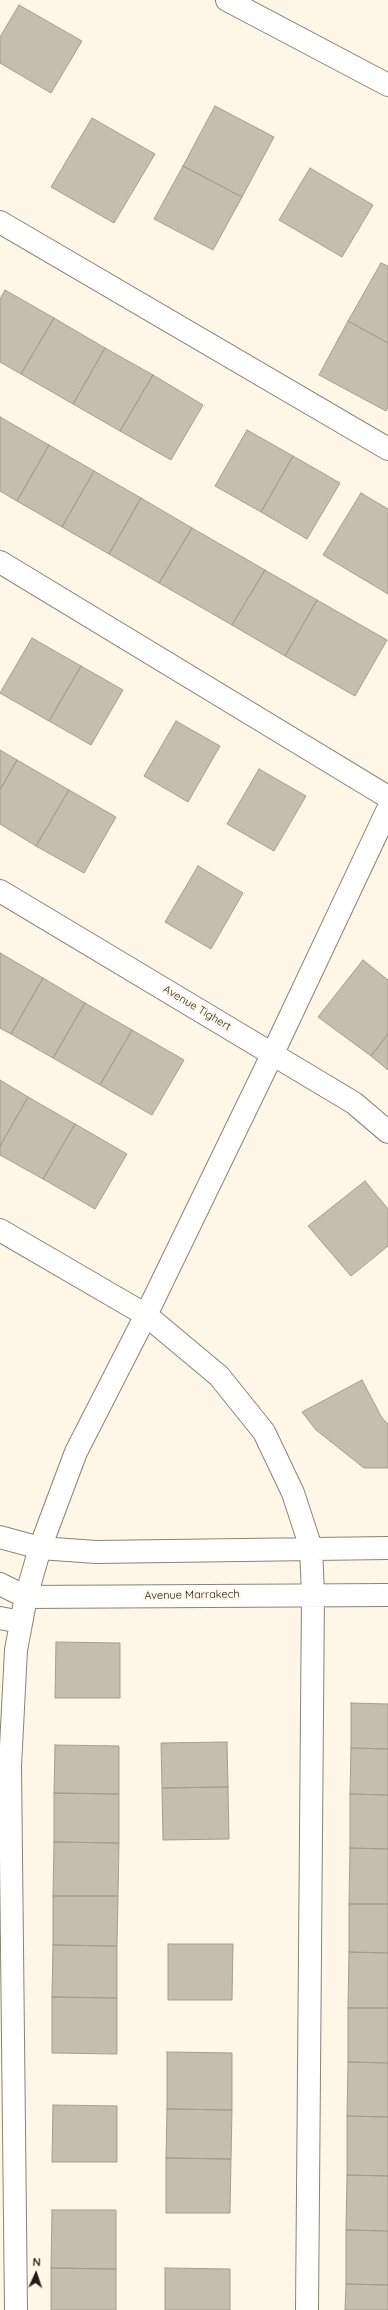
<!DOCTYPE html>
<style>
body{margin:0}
#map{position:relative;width:388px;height:2310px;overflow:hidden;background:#fef7e7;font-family:Quicksand,sans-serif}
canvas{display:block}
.north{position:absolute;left:16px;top:2254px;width:40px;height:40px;-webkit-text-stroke:3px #fef7e7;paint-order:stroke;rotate:3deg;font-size:11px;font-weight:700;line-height:16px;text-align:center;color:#211e18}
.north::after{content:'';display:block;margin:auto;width:14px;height:18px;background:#211e18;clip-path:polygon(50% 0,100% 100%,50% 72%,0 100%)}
</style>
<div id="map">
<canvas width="388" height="2310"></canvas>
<div class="north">N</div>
</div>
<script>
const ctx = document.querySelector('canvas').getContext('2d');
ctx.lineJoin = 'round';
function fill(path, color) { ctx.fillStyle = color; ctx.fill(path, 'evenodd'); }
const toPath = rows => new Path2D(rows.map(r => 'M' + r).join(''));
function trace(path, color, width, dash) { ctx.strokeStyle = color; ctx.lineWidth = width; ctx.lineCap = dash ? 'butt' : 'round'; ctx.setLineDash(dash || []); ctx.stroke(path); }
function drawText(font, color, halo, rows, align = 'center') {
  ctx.font = font + ' Quicksand,sans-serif'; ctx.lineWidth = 4; ctx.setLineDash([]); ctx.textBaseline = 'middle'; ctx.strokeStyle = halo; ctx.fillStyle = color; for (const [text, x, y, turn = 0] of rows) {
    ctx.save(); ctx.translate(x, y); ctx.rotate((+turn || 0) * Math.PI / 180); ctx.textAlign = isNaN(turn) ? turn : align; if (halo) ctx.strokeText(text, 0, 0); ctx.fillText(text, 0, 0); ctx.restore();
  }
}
const building = toPath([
 [19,5,82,41,51,93,0,63,0,37,19,5],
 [215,106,274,137,242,197,183,166,215,106],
 [92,118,155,154,114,223,51,187,92,118],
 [183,166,242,197,213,250,154,219,183,166],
 [310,168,373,205,342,257,279,220,310,168],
 [381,263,388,266,388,343,348,321,381,263],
 [5,290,54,318,21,374,0,362,0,299,5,290],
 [54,318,105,348,73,404,21,374,54,318],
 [348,321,388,343,388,407,386,411,319,375,348,321],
 [105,348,153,375,120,431,73,404,105,348],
 [153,375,203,405,171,460,120,431,153,375],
 [0,417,49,445,17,501,0,491,0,417],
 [247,430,293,456,261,512,215,486,247,430],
 [49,445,94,471,62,527,17,501,49,445],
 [293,456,340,483,307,539,261,512,293,456],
 [94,471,141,498,109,554,62,527,94,471],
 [361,493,388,509,388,594,323,555,361,493],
 [141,498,192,528,159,583,109,554,141,498],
 [192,528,265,570,232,625,159,583,192,528],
 [265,570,317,600,285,656,232,625,265,570],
 [317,600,387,640,355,696,285,656,317,600],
 [32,638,81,666,49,721,0,693,32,638],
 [81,666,123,690,91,745,49,721,81,666],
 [176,721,220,746,188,802,144,776,176,721],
 [0,750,17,760,0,790,0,750],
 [17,760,69,790,36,846,0,824,0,790,17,760],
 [259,769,306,796,274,851,227,824,259,769],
 [69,790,116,817,84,873,36,846,69,790],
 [198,866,243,893,211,949,165,922,198,866],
 [0,953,43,978,11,1034,0,1028,0,953],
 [363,960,388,980,388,1034,371,1056,318,1017,363,960],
 [43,978,85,1003,53,1058,11,1034,43,978],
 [85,1003,132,1030,100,1085,53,1058,85,1003],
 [132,1030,184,1060,152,1115,100,1085,132,1030],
 [388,1034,388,1070,371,1056,388,1034],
 [0,1080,28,1097,0,1146,0,1080],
 [28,1097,75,1124,43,1179,0,1155,0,1146,28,1097],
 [75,1124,127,1154,95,1209,43,1179,75,1124],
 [365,1181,388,1209,388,1246,351,1276,308,1226,365,1181],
 [362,1380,382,1418,388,1424,388,1468,364,1468,316,1430,302,1412,362,1380],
 [56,1642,120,1643,120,1698,55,1698,56,1642],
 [351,1703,388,1704,388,1749,351,1748,351,1703],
 [227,1742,228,1787,162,1788,161,1743,227,1742],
 [55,1745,119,1746,119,1794,54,1793,55,1745],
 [351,1748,388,1749,388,1795,350,1794,351,1748],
 [228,1787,229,1839,163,1840,162,1788,228,1787],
 [54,1793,119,1794,119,1843,54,1842,54,1793],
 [350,1794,388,1795,388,1849,350,1848,350,1794],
 [54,1842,119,1843,118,1896,53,1896,54,1842],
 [350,1848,388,1849,388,1904,349,1904,350,1848],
 [53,1896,118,1896,117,1946,53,1945,53,1896],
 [349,1904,388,1904,388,1953,349,1952,349,1904],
 [168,1944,233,1944,232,2000,168,2000,168,1944],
 [53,1945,117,1946,117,1998,52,1997,53,1945],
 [349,1952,388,1953,388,2008,348,2008,349,1952],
 [52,1997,117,1998,117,2054,52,2053,52,1997],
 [348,2008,388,2008,388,2063,348,2062,348,2008],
 [167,2052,232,2053,232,2110,167,2109,167,2052],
 [348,2062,388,2063,388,2117,347,2116,348,2062],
 [53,2105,117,2106,117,2162,52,2162,53,2105],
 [167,2109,232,2110,231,2159,166,2158,167,2109],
 [347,2116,388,2117,388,2176,347,2175,347,2116],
 [166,2158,231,2159,230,2213,166,2213,166,2158],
 [347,2175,388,2176,388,2231,346,2230,347,2175],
 [52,2210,116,2210,116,2269,51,2268,52,2210],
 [346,2230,388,2231,388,2285,346,2284,346,2230],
 [51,2268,116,2269,116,2310,51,2310,51,2268],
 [165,2268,230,2269,230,2310,165,2310,165,2268],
 [346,2284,388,2285,388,2310,345,2310,346,2284]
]);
const minor = toPath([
 [0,222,388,449],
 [0,562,388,797],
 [0,891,354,1103,388,1132],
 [0,1230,146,1315,219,1376,264,1432,293,1493,311,1548,313,1594,307,2310],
 [0,1537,40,1548,96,1552,388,1548],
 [0,1584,26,1597,388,1595],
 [0,1618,21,1622],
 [16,2310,10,1766,16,1650,26,1597,40,1548,76,1452,146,1315,273,1053,388,809]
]);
const tertiary = toPath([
 [227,0,388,85]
]);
const streetNames = [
 ["Avenue Tighert",197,1008,31],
 ["Avenue Marrakech",192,1595,-1]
];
fill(building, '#c5beae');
trace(building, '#a59e8f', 1);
trace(minor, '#8b8476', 24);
trace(tertiary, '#8b8476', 24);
trace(minor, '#fff', 22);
trace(tertiary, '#fff', 22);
drawText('11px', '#211e18', '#fef7e7', streetNames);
</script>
